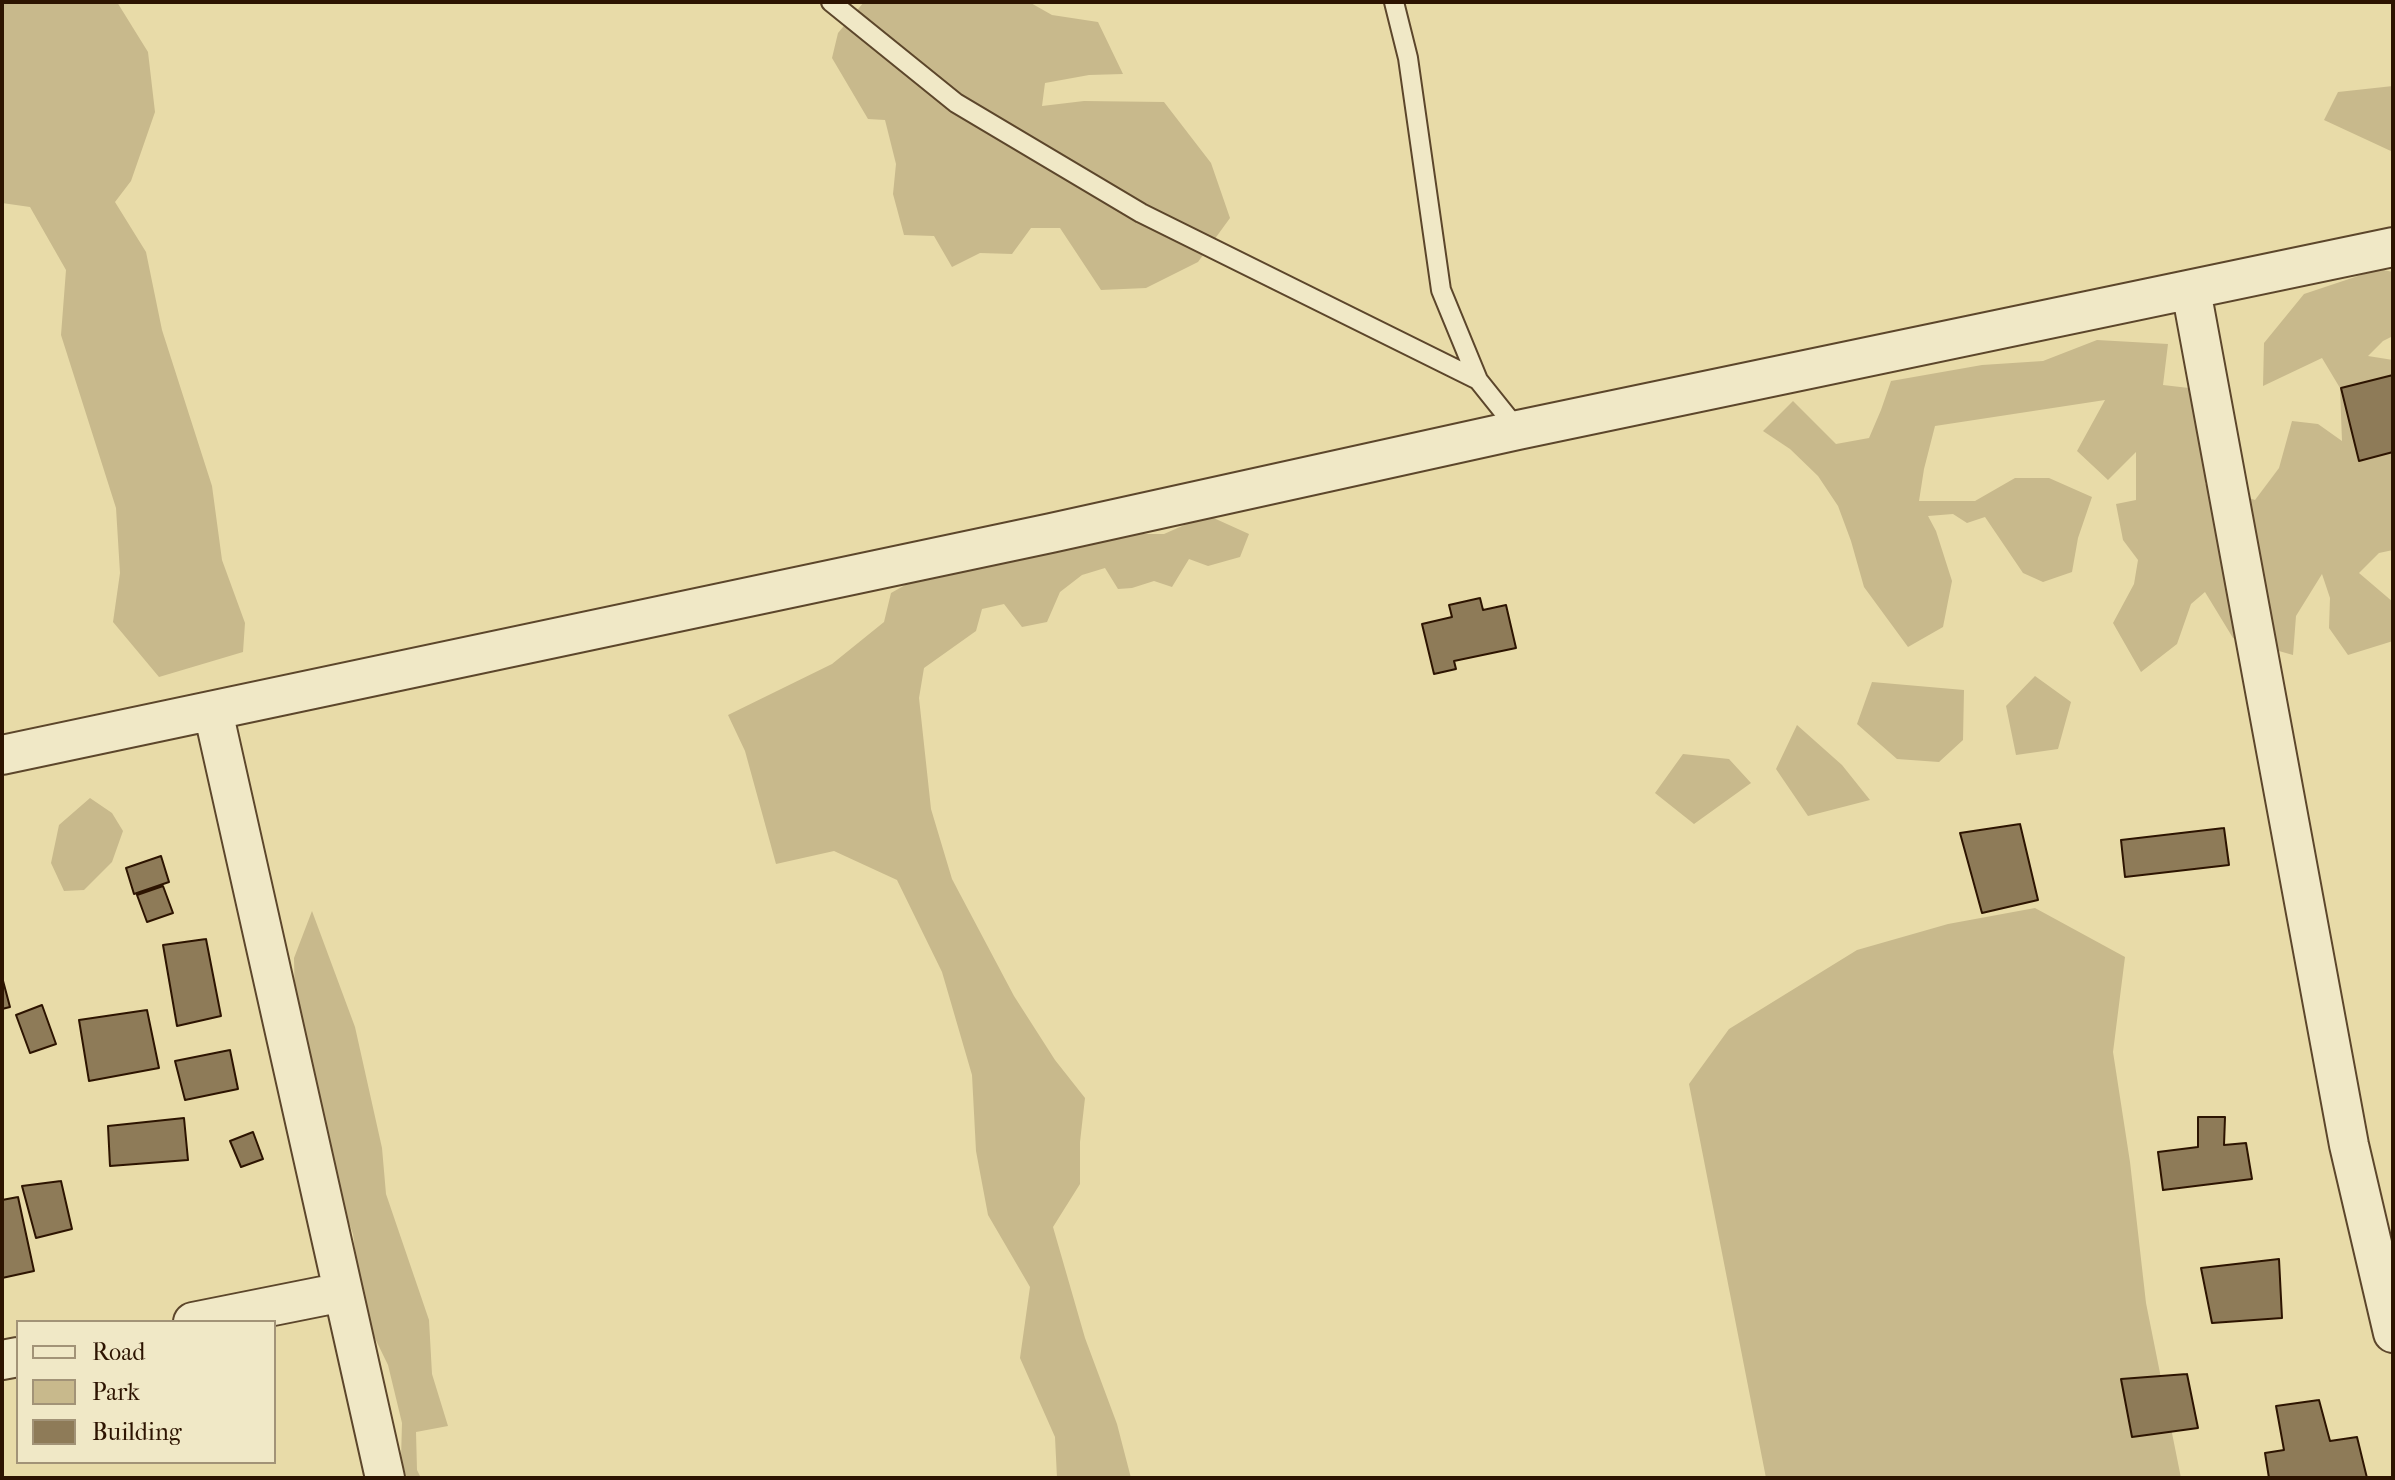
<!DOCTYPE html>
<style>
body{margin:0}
#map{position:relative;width:2395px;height:1480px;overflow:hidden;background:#e8dba8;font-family:"IM FELL French Canon",serif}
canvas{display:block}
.frame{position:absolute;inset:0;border:4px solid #2d1401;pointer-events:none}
.legend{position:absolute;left:16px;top:1320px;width:260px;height:144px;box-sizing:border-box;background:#f0e8c6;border:2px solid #a29377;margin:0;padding:10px 14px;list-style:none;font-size:24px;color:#2d1401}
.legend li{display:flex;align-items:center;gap:16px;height:40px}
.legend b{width:40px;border:2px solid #a29377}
</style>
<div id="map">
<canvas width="2395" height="1480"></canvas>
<div class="frame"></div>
<ul class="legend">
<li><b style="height:10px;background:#f0e8c6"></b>Road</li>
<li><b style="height:22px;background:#c8b98c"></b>Park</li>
<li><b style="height:22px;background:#8e7b58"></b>Building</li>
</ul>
</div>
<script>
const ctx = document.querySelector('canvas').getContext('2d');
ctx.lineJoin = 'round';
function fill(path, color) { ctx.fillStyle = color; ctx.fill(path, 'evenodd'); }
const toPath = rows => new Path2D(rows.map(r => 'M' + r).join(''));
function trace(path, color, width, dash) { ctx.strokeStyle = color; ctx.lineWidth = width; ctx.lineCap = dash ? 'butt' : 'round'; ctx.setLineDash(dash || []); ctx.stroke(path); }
const green = toPath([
 [2,2,117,2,148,52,155,112,131,181,115,202,146,252,162,330,212,486,222,560,245,623,243,652,159,677,113,622,120,573,116,508,61,335,66,270,30,207,2,203],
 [864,2,1029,2,1052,15,1098,22,1123,74,1089,75,1045,83,1042,106,1084,101,1164,102,1211,163,1230,218,1198,262,1146,288,1101,290,1060,228,1031,228,1012,254,980,253,952,267,934,236,904,235,893,194,896,164,885,120,868,119,832,58,838,33],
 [2393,86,2393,152,2324,120,2338,92],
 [2379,269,2393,272,2393,336,2383,341,2368,356,2393,360,2393,550,2379,553,2359,573,2393,602,2393,641,2348,655,2329,628,2330,598,2322,574,2296,616,2293,655,2233,638,2205,592,2191,604,2177,644,2141,672,2113,623,2134,584,2138,560,2123,540,2116,504,2136,500,2136,452,2108,480,2077,451,2105,400,1935,426,1924,469,1919,501,1975,501,2015,478,2049,478,2092,497,2078,538,2072,572,2043,582,2023,573,1985,517,1967,523,1953,514,1928,516,1936,531,1952,581,1943,627,1908,647,1864,587,1851,541,1838,506,1818,476,1790,449,1763,431,1793,401,1836,444,1869,438,1881,410,1891,381,1982,365,2043,361,2097,340,2168,344,2163,385,2189,388,2205,433,2205,484,2255,500,2279,468,2292,421,2318,424,2342,441,2340,388,2322,358,2263,386,2264,343,2304,294],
 [1207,515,1249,534,1240,557,1208,566,1189,559,1172,587,1154,581,1132,588,1118,589,1105,568,1082,575,1060,592,1047,622,1022,627,1004,604,982,609,976,631,924,668,919,698,931,809,952,879,1014,996,1055,1060,1085,1098,1080,1142,1080,1184,1053,1227,1085,1338,1117,1424,1131,1478,1057,1478,1055,1437,1020,1358,1030,1287,988,1215,976,1151,972,1075,942,972,897,880,834,851,776,864,745,751,728,715,832,664,884,622,891,593,937,567,1096,534,1164,534],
 [2035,676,2071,702,2058,749,2016,755,2006,706],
 [1872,682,1964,690,1963,740,1939,762,1897,759,1857,724],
 [1797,725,1842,765,1870,800,1808,816,1776,769],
 [1683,754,1729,759,1751,783,1694,824,1655,793],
 [90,798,112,813,123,831,112,862,84,890,64,891,51,863,59,825],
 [2035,908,2125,957,2113,1052,2130,1162,2146,1303,2181,1478,1766,1478,1689,1084,1729,1029,1857,950,1948,924],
 [312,911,355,1027,382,1148,386,1194,429,1320,432,1374,448,1426,416,1432,417,1470,421,1478,407,1478,401,1459,402,1423,388,1365,368,1324,359,1284,353,1234,338,1193,295,1009,294,958]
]);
const building = toPath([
 [2393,375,2393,452,2359,461,2341,388,2393,375],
 [1480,598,1483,610,1506,605,1516,648,1454,661,1456,669,1434,674,1422,624,1452,617,1449,605,1480,598],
 [2020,824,2038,900,1982,913,1960,833,2020,824],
 [2224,828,2229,865,2125,877,2121,840,2224,828],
 [161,856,169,882,134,894,126,868,161,856],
 [163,886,173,913,147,922,137,895,163,886],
 [206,939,221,1016,177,1026,163,945,206,939],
 [2,977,10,1007,2,1009,2,977],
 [42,1005,56,1044,30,1053,16,1015,42,1005],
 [147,1010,159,1068,89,1081,79,1020,147,1010],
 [230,1050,238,1089,185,1100,175,1061,230,1050],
 [2198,1117,2225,1117,2224,1145,2246,1143,2252,1179,2163,1190,2158,1152,2198,1147,2198,1117],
 [184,1118,188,1160,110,1166,108,1126,184,1118],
 [253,1132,263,1159,241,1167,230,1141,253,1132],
 [61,1181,72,1229,36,1238,22,1186,61,1181],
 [18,1197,34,1271,2,1278,2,1200,18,1197],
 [2279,1259,2282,1318,2212,1323,2201,1268,2279,1259],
 [2187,1374,2198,1428,2132,1437,2121,1379,2187,1374],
 [2319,1400,2330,1441,2357,1437,2367,1478,2269,1478,2265,1453,2284,1450,2276,1406,2319,1400]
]);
const service = toPath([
 [831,2,956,103,1141,213,1478,380],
 [1394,2,1408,58,1441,290,1478,380,1518,430]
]);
const minor = toPath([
 [2191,290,2349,1145,2393,1333],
 [213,711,385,1478],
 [2,755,1051,533,1518,430,2393,247],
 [193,1322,343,1292],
 [2,1360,18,1357]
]);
fill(green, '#c8b98c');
fill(building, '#8e7b58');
trace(building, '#2d1401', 2);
trace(service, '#5c462b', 22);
trace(minor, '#5c462b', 42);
trace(service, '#f0e8c6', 18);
trace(minor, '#f0e8c6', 38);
</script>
